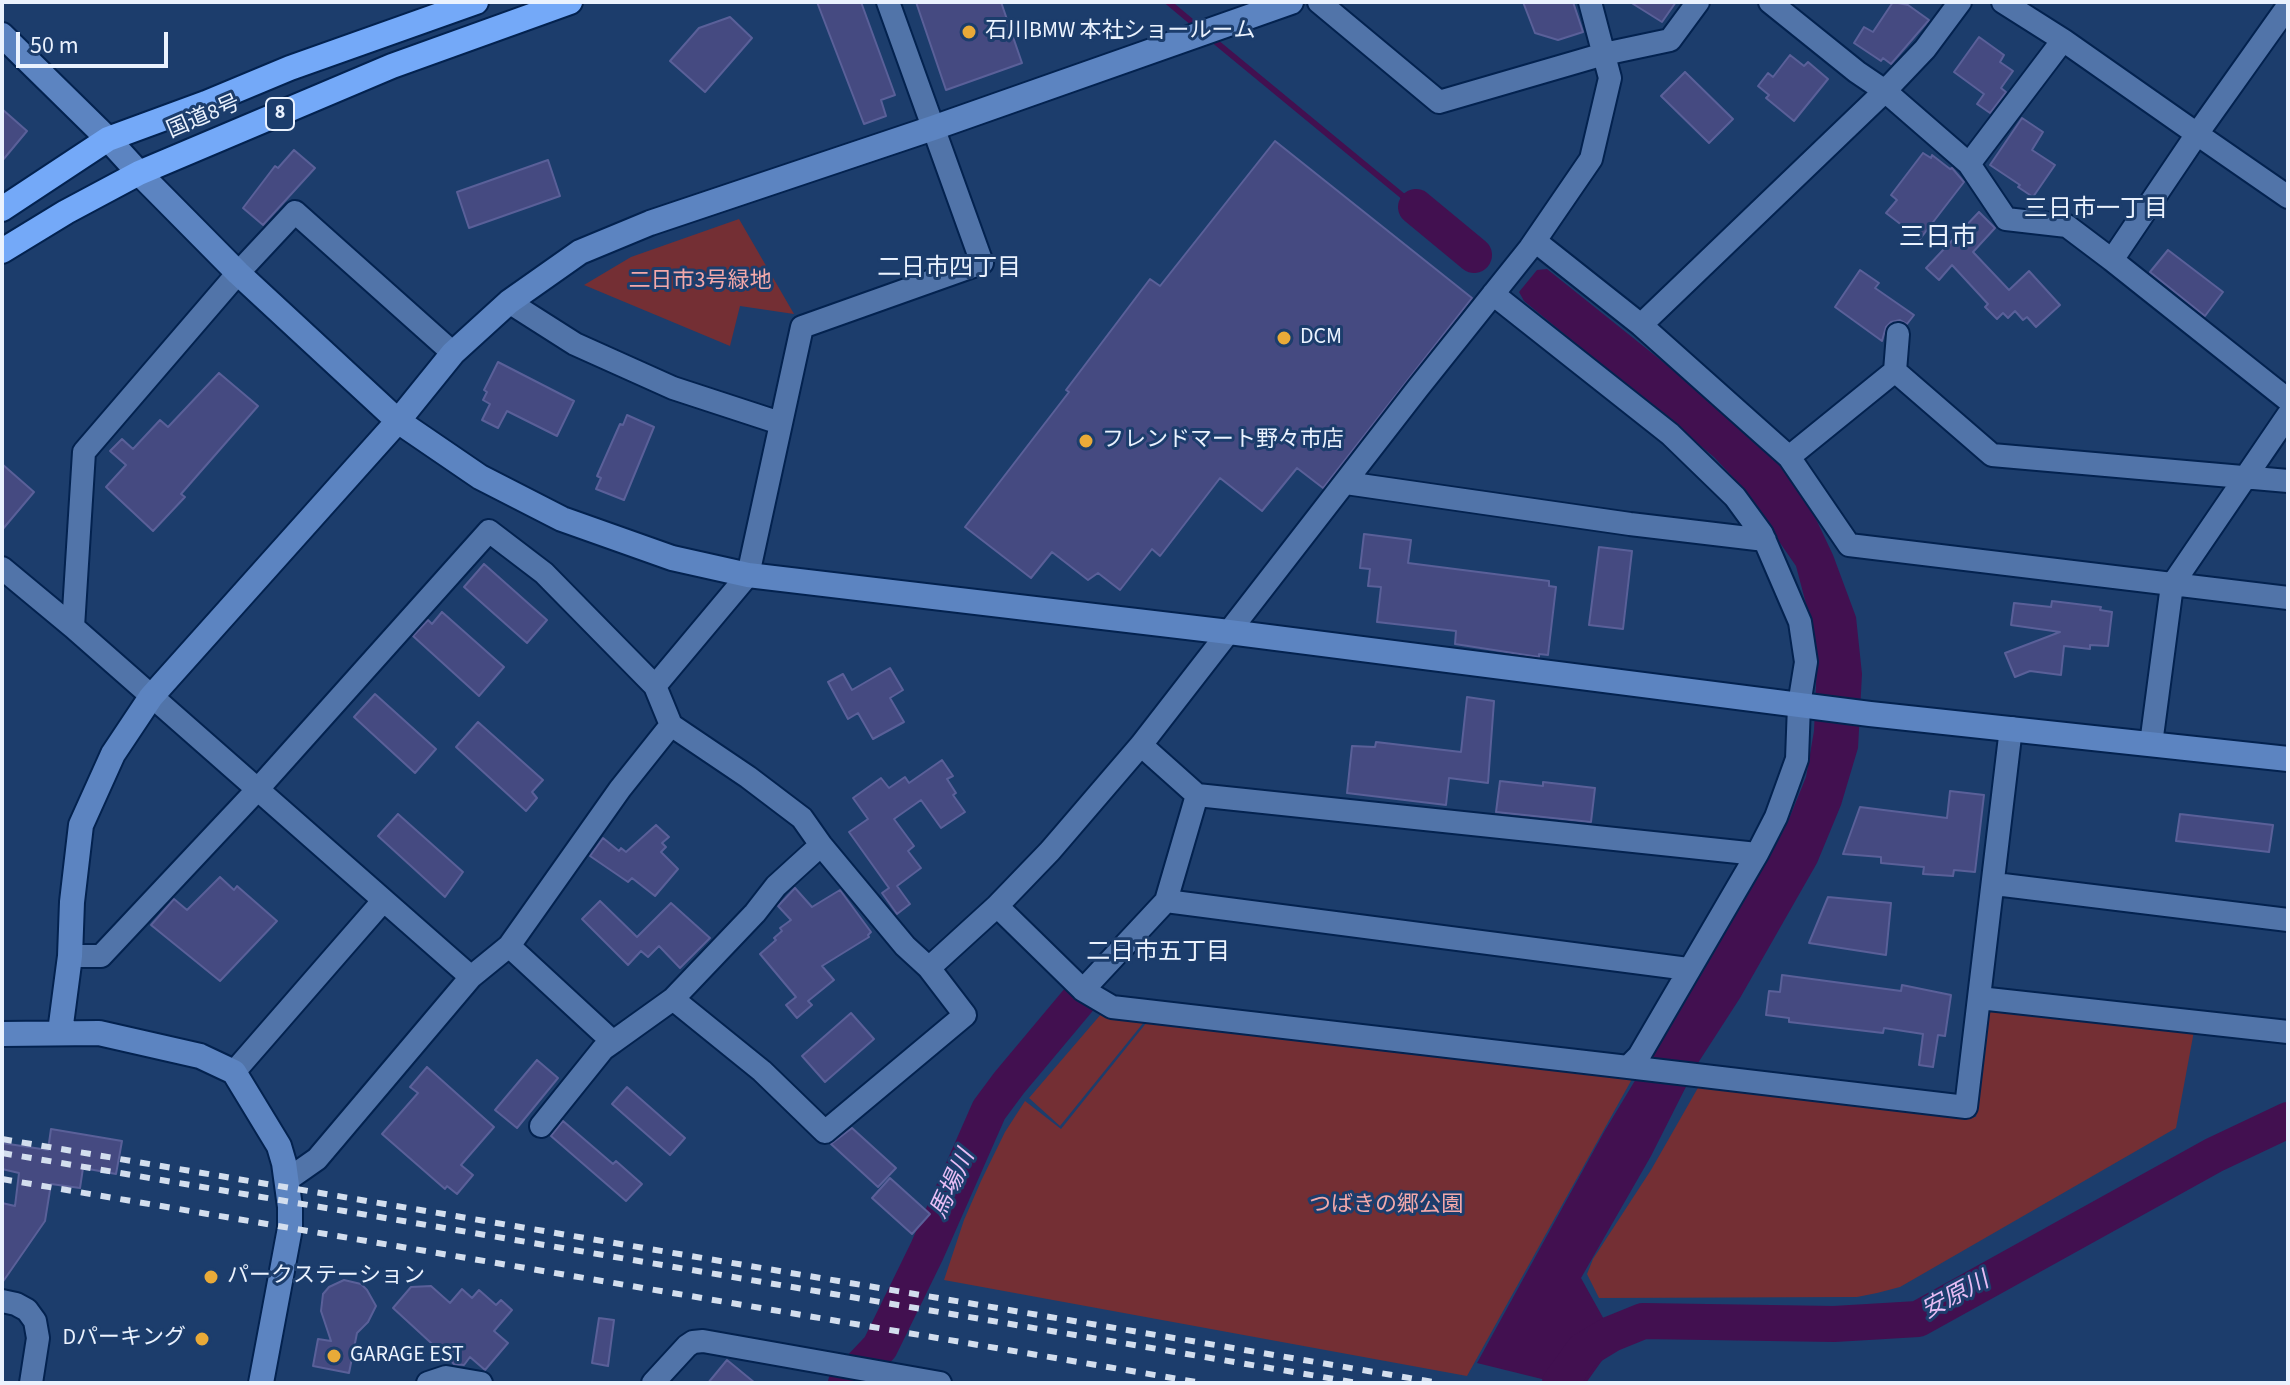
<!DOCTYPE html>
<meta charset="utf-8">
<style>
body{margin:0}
#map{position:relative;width:2290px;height:1385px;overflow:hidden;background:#1c3d6c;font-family:"Source Sans 3",sans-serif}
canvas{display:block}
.frame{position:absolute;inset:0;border:4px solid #eaf2fe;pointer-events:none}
.scale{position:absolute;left:16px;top:32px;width:152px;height:36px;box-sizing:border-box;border:4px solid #eaf2fe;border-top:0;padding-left:10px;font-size:24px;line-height:28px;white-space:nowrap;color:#eaf2fe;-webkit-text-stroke:6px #1c3d6c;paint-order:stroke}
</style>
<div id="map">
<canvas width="2290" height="1385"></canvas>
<div class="frame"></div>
<div class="scale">50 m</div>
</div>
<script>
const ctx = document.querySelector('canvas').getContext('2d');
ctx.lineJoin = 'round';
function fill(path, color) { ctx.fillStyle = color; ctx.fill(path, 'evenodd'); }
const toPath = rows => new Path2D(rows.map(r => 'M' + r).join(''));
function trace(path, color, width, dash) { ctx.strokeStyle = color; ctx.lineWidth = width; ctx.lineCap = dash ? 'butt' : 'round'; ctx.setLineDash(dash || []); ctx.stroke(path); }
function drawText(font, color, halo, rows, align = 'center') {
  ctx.font = font + ' "Source Sans 3","Noto Sans JP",sans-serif'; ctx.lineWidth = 6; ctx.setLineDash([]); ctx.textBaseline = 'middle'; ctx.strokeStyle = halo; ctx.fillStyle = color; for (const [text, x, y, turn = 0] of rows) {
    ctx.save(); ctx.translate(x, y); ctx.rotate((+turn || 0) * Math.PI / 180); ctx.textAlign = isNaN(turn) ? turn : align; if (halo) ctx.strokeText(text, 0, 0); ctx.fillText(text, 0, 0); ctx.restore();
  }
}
const green = toPath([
 [739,219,794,314,740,306,730,346,584,285,631,257],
 [1994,1006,2194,1031,2176,1128,1900,1287,1877,1293,1857,1297,1599,1298,1587,1274,1593,1259,1651,1170,1699,1086,1976,1117,1987,1017],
 [1102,1013,1144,1022,1060,1126,1029,1098],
 [1147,1022,1408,1054,1632,1079,1467,1376,944,1280,964,1220,981,1181,1005,1132,1025,1101,1061,1129]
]);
const water = toPath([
 [1547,269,1728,414,1776,460,1806,498,1833,555,1856,617,1862,674,1858,748,1841,805,1817,863,1740,998,1698,1063,1651,1156,1581,1278,1616,1341,1586,1383,1558,1383,1477,1363,1604,1132,1748,893,1789,819,1806,777,1814,731,1817,662,1810,619,1796,566,1740,485,1714,457,1524,301,1519,292,1537,270]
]);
const stream = toPath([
 [1168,2,1199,28],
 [1211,38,1416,207]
]);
const river = toPath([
 [1416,207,1474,255],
 [846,1383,880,1347,927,1251,989,1110,1009,1083,1081,997],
 [1560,1383,1583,1351,1611,1334,1643,1321,1834,1324,1918,1319,2214,1155,2288,1120]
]);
const building = toPath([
 [817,2,861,2,895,95,881,100,886,116,864,124,817,2],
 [916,2,1001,2,1022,63,946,90,916,2],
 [1523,2,1573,2,1583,32,1558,40,1535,33,1523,2],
 [1630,2,1676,2,1662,22,1630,2],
 [1893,2,1908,5,1929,20,1891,64,1883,58,1881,61,1854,43,1864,27,1873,32,1893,2],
 [730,17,752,38,705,92,670,61,699,28,730,17],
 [1979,37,2004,55,2000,62,2013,71,2001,88,2006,92,1990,113,1977,104,1984,94,1954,72,1979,37],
 [1790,55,1804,66,1808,62,1828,79,1794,121,1766,98,1769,95,1758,86,1768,73,1773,77,1790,55],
 [1685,72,1733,119,1709,143,1661,96,1685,72],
 [2,109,27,131,2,161,2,109],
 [2022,118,2043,132,2032,150,2055,165,2033,197,2018,187,2020,185,1990,165,2022,118],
 [1275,141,1472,298,1323,488,1297,468,1262,511,1220,478,1160,556,1152,549,1120,590,1098,573,1088,580,1052,552,1031,578,965,527,1069,392,1066,390,1150,279,1160,286,1275,141],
 [294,150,315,168,263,225,243,208,275,166,278,168,294,150],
 [1923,153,1931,158,1932,155,1950,169,1952,168,1964,182,1920,239,1886,213,1897,200,1891,195,1923,153],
 [548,160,560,196,469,228,457,192,548,160],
 [1979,212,1995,228,1973,252,2009,290,2029,271,2060,305,2036,327,2027,317,2023,320,2015,311,2008,318,2003,313,1997,319,1985,307,1988,304,1952,265,1939,280,1926,268,1979,212],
 [2168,250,2223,292,2205,316,2150,272,2168,250],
 [1860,270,1879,283,1875,288,1914,315,1907,324,1900,320,1891,322,1886,327,1882,341,1835,307,1860,270],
 [498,362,574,401,557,436,507,411,498,428,482,420,490,404,483,400,487,392,484,390,498,362],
 [219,373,258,406,181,494,185,497,153,531,106,487,126,465,110,451,122,439,133,449,160,420,168,427,219,373],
 [627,415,654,427,624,500,596,489,601,478,597,476,620,424,623,425,627,415],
 [2,464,34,492,2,530,2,464],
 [1364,534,1411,540,1408,563,1549,581,1549,586,1556,587,1548,655,1539,654,1539,657,1455,644,1456,631,1377,622,1381,587,1368,586,1370,569,1360,568,1364,534],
 [1599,547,1632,551,1623,629,1589,625,1599,547],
 [484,564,547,620,527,643,464,587,484,564],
 [2052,601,2101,607,2100,610,2112,612,2108,646,2090,645,2090,649,2064,646,2061,675,2030,671,2015,677,2005,653,2060,632,2011,625,2014,603,2051,607,2052,601],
 [442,612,504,667,479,696,413,636,428,620,432,624,442,612],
 [890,668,903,690,890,698,904,722,873,739,858,713,848,719,828,682,843,674,852,690,890,668],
 [375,694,436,749,415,773,354,717,375,694],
 [1467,697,1494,701,1488,783,1449,778,1446,805,1347,793,1352,746,1375,747,1376,742,1461,752,1467,697],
 [478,722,543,780,532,792,537,798,526,811,456,747,478,722],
 [942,760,953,776,947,779,956,793,953,795,965,812,941,828,921,800,894,819,914,846,908,851,921,868,897,886,910,904,897,914,882,893,889,888,849,832,868,819,853,798,881,778,889,788,905,777,909,783,942,760],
 [1500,781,1543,786,1543,782,1595,788,1591,822,1496,812,1500,781],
 [1950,791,1984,795,1975,872,1954,870,1953,876,1923,874,1924,867,1881,863,1881,857,1843,854,1860,807,1947,818,1950,791],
 [398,814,463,872,445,897,378,836,398,814],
 [2180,814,2273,825,2269,852,2176,841,2180,814],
 [656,825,669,837,662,843,666,847,661,852,678,869,655,896,632,878,628,882,590,856,603,838,619,851,621,848,626,852,656,825],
 [220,877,234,890,237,886,277,921,220,981,151,925,174,899,187,910,220,877],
 [795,888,812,907,840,890,871,932,868,935,869,937,822,966,834,980,808,1001,812,1005,797,1018,786,1005,796,997,760,954,776,940,774,938,782,931,780,928,791,920,778,906,795,888],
 [1828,897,1891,903,1886,955,1809,943,1828,897],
 [600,901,637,937,671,903,710,938,680,968,659,946,648,957,641,951,628,965,582,919,600,901],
 [1782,975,1901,991,1902,985,1951,995,1945,1036,1938,1035,1933,1067,1919,1065,1923,1034,1884,1028,1883,1033,1789,1022,1789,1018,1766,1015,1769,991,1780,992,1782,975],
 [851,1013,874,1039,825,1082,802,1056,851,1013],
 [537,1060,558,1078,517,1128,495,1110,537,1060],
 [427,1067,494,1127,461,1165,473,1175,457,1194,447,1186,445,1189,382,1134,418,1093,410,1087,427,1067],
 [627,1087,685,1138,670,1155,612,1104,627,1087],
 [563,1121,613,1164,616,1161,642,1184,626,1201,551,1136,563,1121],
 [852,1128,896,1168,878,1187,831,1144,852,1128],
 [51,1129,122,1141,116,1174,83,1168,80,1188,51,1184,45,1221,2,1283,2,1203,15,1206,19,1173,2,1169,2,1143,48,1150,51,1129],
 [890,1178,930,1214,912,1234,872,1198,890,1178],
 [344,1280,361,1284,367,1290,376,1306,368,1322,357,1333,349,1373,313,1366,318,1339,331,1341,321,1311,323,1294,329,1287,344,1280],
 [431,1286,450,1303,462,1289,472,1298,479,1290,496,1305,501,1300,512,1310,494,1331,508,1343,485,1370,470,1357,464,1365,454,1364,393,1308,411,1287,431,1286],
 [599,1318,614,1320,608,1366,592,1363,599,1318],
 [727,1360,755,1383,708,1383,727,1360]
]);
const street = toPath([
 [1319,2,1439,102,1604,54,1670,40,1698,2],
 [1770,2,1857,72,1885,91,1925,49,1960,2],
 [2003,2,2063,40,2197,134,2288,6],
 [1969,164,2063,40],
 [1535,241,1641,325,1789,457,1849,545,2288,598],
 [2112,260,2288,400],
 [509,302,575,344,673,388,780,423],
 [1641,325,1885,91,1969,164,2006,219,2067,226,2112,260,2197,134,2288,197],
 [1895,371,1992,455,2288,481],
 [1789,457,1895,371,1898,334],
 [1346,483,1630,524,1765,540],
 [2,568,73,627,84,452,238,273,295,212,453,353],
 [73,627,471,977],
 [655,686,748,575,802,327,982,263,888,2],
 [2151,744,2172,585,2288,415],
 [1141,745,1197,795],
 [1995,884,2288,920],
 [1166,901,1688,969],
 [997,906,1083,990,1166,901,1197,795,1757,854,1776,817,1797,759,1799,705,1806,662,1800,622,1762,534,1735,497,1670,434,1493,294],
 [509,946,620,789,671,725],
 [70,956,101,956,257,790,489,531,544,573,655,686,671,725,748,777,802,818,821,845,905,946,929,968,997,906,1050,851,1141,745,1418,388,1530,248,1591,159,1610,78,1590,2],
 [1083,990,1112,1007,1628,1067,1639,1056,1757,854],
 [1979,998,2288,1032],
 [673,999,762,1071,825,1132,965,1015,929,968],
 [1628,1067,1966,1107,2011,728],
 [234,1072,383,901],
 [541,1126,603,1049,613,1042],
 [287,1180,317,1159,471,977,509,946,613,1042,673,999,755,913,776,886,821,845],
 [2,1301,16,1304,27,1310,35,1321,38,1338,31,1383],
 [428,1383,446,1377,481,1383],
 [653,1383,687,1346,693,1342,703,1341,940,1383]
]);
const secondary = toPath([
 [2,35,108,139,139,173,238,273,398,421,480,477,562,519,672,558,748,575,1229,632,1870,714,2288,759],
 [60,1032,70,956,72,902,81,825,113,754,151,697,398,421,453,353,509,302,580,252,650,223,933,128,1291,2],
 [2,1034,99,1033,200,1056,234,1072,279,1146,284,1163,290,1207,290,1228,261,1383]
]);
const highway = toPath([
 [2,209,108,139,206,103,290,68,476,2],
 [2,251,66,212,139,173,392,66,570,2]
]);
const rail = toPath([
 [2,1139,1439,1383],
 [2,1153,1358,1383],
 [2,1179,1202,1383]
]);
const markers = [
 [969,32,8,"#e9aa38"],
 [1284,338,8,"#e9aa38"],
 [1086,441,8,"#e9aa38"],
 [211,1277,8,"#e9aa38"],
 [202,1339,8,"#e9aa38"],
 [334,1356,8,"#e9aa38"]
];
const shields = [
 [280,114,28]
];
const shieldNames = [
 ["8",280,114]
];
const poiNames = [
 ["石川BMW 本社ショールーム",985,32],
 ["DCM",1300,338],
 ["フレンドマート野々市店",1102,441],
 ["パークステーション",227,1277],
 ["Dパーキング",186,1339,"right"],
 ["GARAGE EST",350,1356]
];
const streetNames = [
 ["国道8号",204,118,-23]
];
const parkNames = [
 ["二日市3号緑地",700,282],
 ["つばきの郷公園",1386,1206]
];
const neighbourhoodNames = [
 ["三日市一丁目",2096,211],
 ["二日市四丁目",949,270],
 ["二日市五丁目",1158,954]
];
const waterNames = [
 ["馬場川",954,1185,-65],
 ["安原川",1956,1297,-28]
];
const quarterNames = [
 ["三日市",1938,239]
];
fill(green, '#742f34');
fill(water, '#421050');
trace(stream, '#421050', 6);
trace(river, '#421050', 36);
fill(building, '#454a81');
trace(building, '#5a6099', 2);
trace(street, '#03224f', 26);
trace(secondary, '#03224f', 28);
trace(highway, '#03224f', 28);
trace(street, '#5174a9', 22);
trace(secondary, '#5c84c1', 24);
trace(highway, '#74a9f8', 24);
trace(rail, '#d3deee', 6, [10, 10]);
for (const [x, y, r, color] of markers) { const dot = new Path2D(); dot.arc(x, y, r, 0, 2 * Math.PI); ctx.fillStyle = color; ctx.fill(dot); trace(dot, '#1c3d6c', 3); }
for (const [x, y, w] of shields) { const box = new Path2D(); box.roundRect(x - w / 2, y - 16, w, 32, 6); ctx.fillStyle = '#1c3d6c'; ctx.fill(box); trace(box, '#eaf2fe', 2); }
drawText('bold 20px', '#eaf2fe', null, shieldNames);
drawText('22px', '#eaf2fe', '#1c3d6c', poiNames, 'left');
drawText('22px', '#eaf2fe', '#1c3d6c', streetNames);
drawText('22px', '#f3a9aa', '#1c3d6c', parkNames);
drawText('24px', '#eaf2fe', '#1c3d6c', neighbourhoodNames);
drawText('italic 24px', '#e8bef5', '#1c3d6c', waterNames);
drawText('26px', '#eaf2fe', '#1c3d6c', quarterNames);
</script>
